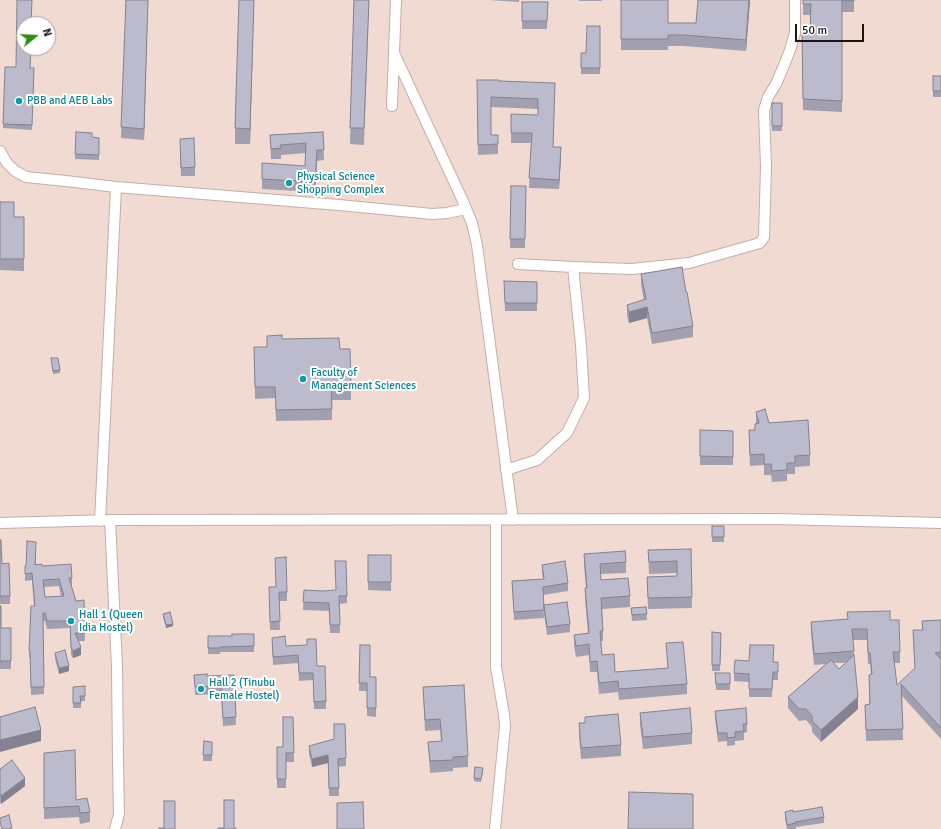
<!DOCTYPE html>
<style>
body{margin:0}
#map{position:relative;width:941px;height:829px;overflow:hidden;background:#f0dad2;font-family:Signika,sans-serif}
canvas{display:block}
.north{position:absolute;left:16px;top:16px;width:40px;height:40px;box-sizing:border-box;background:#fff;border:1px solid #a4a1a0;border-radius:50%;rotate:72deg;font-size:11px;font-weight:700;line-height:16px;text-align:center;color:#1c1512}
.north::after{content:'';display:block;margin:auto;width:14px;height:18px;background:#2b8f0b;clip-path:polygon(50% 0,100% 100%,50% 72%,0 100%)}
.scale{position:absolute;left:795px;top:24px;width:69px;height:18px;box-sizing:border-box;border:2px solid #1c1512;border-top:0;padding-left:5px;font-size:12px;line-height:14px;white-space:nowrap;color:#1c1512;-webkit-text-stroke:3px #fff;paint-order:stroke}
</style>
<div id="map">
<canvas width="941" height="829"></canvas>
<div class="north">N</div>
<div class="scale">50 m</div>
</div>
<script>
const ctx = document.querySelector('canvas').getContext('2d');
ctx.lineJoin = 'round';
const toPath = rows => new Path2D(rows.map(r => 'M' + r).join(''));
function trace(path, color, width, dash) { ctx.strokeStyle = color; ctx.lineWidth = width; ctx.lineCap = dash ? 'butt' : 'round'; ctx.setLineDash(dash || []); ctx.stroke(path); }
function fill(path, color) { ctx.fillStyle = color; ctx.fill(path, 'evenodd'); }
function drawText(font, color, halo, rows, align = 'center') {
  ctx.font = font + ' Signika,sans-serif'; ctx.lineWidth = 4; ctx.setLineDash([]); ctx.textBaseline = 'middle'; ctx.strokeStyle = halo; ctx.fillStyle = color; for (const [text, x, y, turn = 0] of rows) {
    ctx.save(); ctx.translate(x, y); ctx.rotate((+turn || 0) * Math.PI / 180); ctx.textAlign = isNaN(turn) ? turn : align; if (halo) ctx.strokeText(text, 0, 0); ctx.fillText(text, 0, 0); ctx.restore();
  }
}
const minor = toPath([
 [394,53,462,199,472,223,477,245,513,520],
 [392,106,396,0],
 [0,151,7,163,15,171,26,177,66,181,116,187,339,205,432,214,447,213,466,209],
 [518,264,573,267,632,269,689,263,760,243,764,237,766,167,764,110,768,97,776,84,785,63,790,50,795,33,795,0],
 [506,470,537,460,567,433,584,398,581,345,573,267],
 [110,520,117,667,118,762,119,814,115,829],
 [100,521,116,187],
 [0,523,110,520,775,519,941,523],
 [495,829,505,726,504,715,496,667,496,520]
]);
const wall = toPath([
 [126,0,148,0,144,140,121,138],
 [254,0,250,144,235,144,235,128],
 [354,0,369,0,364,145,350,144],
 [489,0,519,0,519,2],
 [579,0,602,0,602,1,579,1],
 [621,0,668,23,696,23,698,0,750,0,746,51,684,46,668,46,668,50,621,50],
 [803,0,854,0,854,12,842,12,842,112,803,110,802,32,810,32,811,15,803,15],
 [522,2,548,2,547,29,522,29],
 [600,26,600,74,581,74,581,53,586,53],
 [5,67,34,68,32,130,3,128],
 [941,76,941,97,933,97,933,91],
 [477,80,555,83,553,147,561,157,559,189,529,188,531,143,511,143,511,133,538,115,538,109,491,107,491,135,498,135,498,154,478,155],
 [772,103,782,103,782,131,772,131],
 [76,132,92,137,99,138,99,160,75,159],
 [323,132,324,160,317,161,315,192,262,189,262,179,305,166,306,153,281,155,281,159,271,159,270,135],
 [180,147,195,167,195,176,181,176],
 [511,186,526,186,525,248,510,248],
 [0,202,14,217,24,217,24,271,0,270],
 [641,274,686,292,693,326,693,337,652,344,647,318,629,323,627,316,627,305,644,300,641,285],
 [504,281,537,282,537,311,505,311],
 [267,336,282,339,340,349,351,388,351,400,332,400,332,420,276,421,275,398,255,399,254,347,267,347],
 [51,358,60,370,60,373,53,374],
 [756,412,769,423,810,455,810,466,795,467,795,474,787,474,787,481,772,482,771,475,764,475,764,465,750,466,749,441,749,430,755,430,755,424,756,423],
 [700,430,733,431,733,465,700,465],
 [712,526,724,526,724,542,712,542],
 [0,540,2,564,10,596,10,604,0,604],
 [36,549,36,565,42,566,72,578,72,586,71,586,76,601,84,600,85,641,78,641,81,655,73,658,71,655,70,628,47,629,45,621,43,621,44,694,31,695,30,658,29,658,31,606,34,606,32,580,25,581,25,566,26,566],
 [59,586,61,597,45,597,44,587],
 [691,549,692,608,648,609,647,577,677,576,677,573,649,574,648,550],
 [584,554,626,562,626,573,600,574,601,580,630,596,630,607,602,609,603,631,603,641,601,641,602,655,615,672,668,668,666,643,687,684,687,694,619,700,618,692,599,694,597,672,590,672,589,655,576,657,574,646,574,635,588,633,585,599,585,588,586,588,584,564],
 [368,555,391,555,391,591,368,590],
 [542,565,568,583,568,591,543,595,544,618,514,620,512,581,543,579,542,573],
 [269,587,287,592,287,601,279,601,280,630,270,630],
 [304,590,347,596,347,603,339,604,340,633,330,633,329,611,303,610],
 [544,605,570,624,570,632,547,635,544,614],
 [0,606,1,628,11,628,11,669,0,669],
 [646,607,647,620,632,621,631,608],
 [163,614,173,626,166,628,163,617],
 [890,620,900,652,900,663,894,663,897,685,915,669,913,641,913,630,922,630,922,621,941,620,941,739,902,696,903,740,866,741,865,705,869,704,869,675,871,674,870,664,868,664,867,640,853,640,858,709,821,742,812,732,812,727,806,720,799,721,788,708,788,697,826,664,814,665,811,633,811,622],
 [846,662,839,669,834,663,843,663],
 [712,632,721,633,720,671,712,671],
 [254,634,254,652,220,652,220,654,208,654,208,636,232,636],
 [272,638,286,646,317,666,326,701,326,709,314,709,313,680,299,681,298,663,273,665],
 [360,645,370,677,376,677,376,717,367,716,367,691,359,691],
 [55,653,69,671,59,674,55,659],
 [749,661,778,662,778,680,773,680,772,697,749,697,749,682,734,681,734,673],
 [715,673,730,673,730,690,716,690],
 [194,675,207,676,234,675,236,725,223,726,221,694,195,695],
 [85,686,85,701,81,701,81,708,73,708,73,687],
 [423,687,468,756,468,767,453,768,453,771,430,773,428,742,441,741,440,730,425,731],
 [715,711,747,724,747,732,744,733,744,740,735,741,735,745,727,746,727,741,718,742,715,719],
 [640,713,692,733,692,744,643,749,640,724],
 [293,717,294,762,286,762,286,788,277,788,277,747,283,747],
 [585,717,621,745,621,756,581,759,579,735,579,723,585,723],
 [334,739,346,758,346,766,338,767,339,796,329,796,328,763,312,767,309,754,309,746],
 [204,741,212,742,212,761,203,761],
 [44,753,76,800,90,812,90,822,80,824,79,817,44,819],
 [0,769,25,786,1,804,0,802],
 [483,771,481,782,474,781,474,778],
 [785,812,793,812,824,817,824,823,796,827,796,829,787,829,785,818]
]);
const shadedWall = toPath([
 [148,0,144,140,144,129],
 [254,0,250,144,250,129],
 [749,0,750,0,746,51,746,40],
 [561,147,561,157,559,189,559,180],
 [317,150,317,161,315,192,315,182],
 [647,307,647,318,629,323,629,312],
 [173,624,173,626,166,628,166,625],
 [81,647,81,655,73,658,73,651],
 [69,666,69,671,59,674,59,668],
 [858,697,858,709,821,742,821,730],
 [41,730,41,741,0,752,0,740],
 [328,755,328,763,312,767,312,759],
 [25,778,25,786,1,804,1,796]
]);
const building = toPath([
 [17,0,32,0,31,24,24,24,24,48,31,48,30,68,34,68,32,125,3,124,5,67,16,67,17,0],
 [126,0,148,0,144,129,121,127,126,0],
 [239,0,254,0,250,129,235,128,239,0],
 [354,0,369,0,364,128,350,128,354,0],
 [621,0,668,0,668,23,696,23,698,0,749,0,746,40,684,35,668,35,668,39,621,39,621,0],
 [803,0,854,0,854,1,842,0,842,101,803,99,802,32,810,32,811,4,803,4,803,0],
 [522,2,548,2,547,21,522,21,522,2],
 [587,26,600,26,600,68,581,68,581,53,586,53,587,26],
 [933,76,941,76,941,91,933,91,933,76],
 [477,80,499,80,499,81,555,83,553,147,561,147,559,180,529,178,532,133,511,133,511,114,538,115,538,99,491,97,491,135,498,135,498,144,478,145,477,80],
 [772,103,782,103,782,126,772,126,772,103],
 [76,132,92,133,92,137,99,138,99,155,75,154,76,132],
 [323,132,324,150,317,150,315,182,262,179,262,163,305,166,306,143,280,145,281,148,271,149,270,135,323,132],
 [194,138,195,167,181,168,180,139,194,138],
 [511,186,526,186,525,239,510,239,511,186],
 [0,202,14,202,14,217,24,217,24,259,0,259,0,202],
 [682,267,686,292,687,292,693,326,652,333,647,307,629,312,627,305,646,299,641,274,682,267],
 [504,281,537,282,537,303,505,303,504,281],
 [282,335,282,339,339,338,340,349,350,349,351,388,331,389,332,409,276,410,275,387,255,387,254,347,267,347,267,336,282,335],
 [51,358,58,358,60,370,53,371,51,358],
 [765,409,769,423,808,420,810,455,795,456,795,463,787,463,787,470,772,471,771,464,764,464,764,454,750,455,749,430,755,430,755,424,759,423,756,412,765,409],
 [700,430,733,431,733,457,700,456,700,430],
 [712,526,724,526,724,537,712,537,712,526],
 [0,540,1,540,2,564,9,563,10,596,0,596,0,540],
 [27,541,36,542,35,565,42,564,42,566,71,564,72,578,69,578,76,601,84,600,85,633,75,633,81,647,73,651,71,647,70,621,47,621,45,613,43,613,44,687,31,687,30,651,29,651,31,606,35,606,32,573,25,574,25,566,26,566,27,541],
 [59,579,64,596,45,597,43,580,59,579],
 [691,549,692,597,648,598,647,577,677,576,677,561,649,562,648,550,691,549],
 [625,551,626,562,600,564,601,580,628,578,630,596,601,598,603,631,600,631,602,655,614,654,615,672,668,668,666,643,683,642,687,684,619,689,618,681,599,683,597,661,590,662,589,644,576,646,574,635,589,633,585,588,587,588,584,554,625,551],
 [368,555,391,555,391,582,368,582,368,555],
 [286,557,287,592,279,592,280,621,270,622,269,587,276,587,275,558,286,557],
 [335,561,346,561,347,596,339,596,340,625,330,625,329,603,303,602,304,590,323,591,336,590,335,561],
 [565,561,568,583,543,587,544,610,514,612,512,581,544,579,542,565,565,561],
 [567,602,570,624,547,627,544,605,567,602],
 [0,606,1,606,1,628,11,628,11,661,0,661,0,606],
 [646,607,647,614,632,615,631,608,646,607],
 [890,611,890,620,899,620,900,652,893,652,897,685,915,668,913,630,923,630,922,621,941,620,941,652,935,653,941,659,941,728,901,684,903,729,866,730,865,705,870,704,869,675,872,674,870,653,868,653,867,629,852,629,854,651,814,654,811,622,848,619,847,612,890,611],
 [170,612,173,624,166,625,163,614,170,612],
 [712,632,721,633,720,665,712,665,712,632],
 [232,634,254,634,254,646,220,647,220,648,208,648,208,636,232,636,232,634],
 [285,636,286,646,307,645,307,639,316,639,317,666,325,666,326,701,314,702,313,673,299,673,298,655,273,657,272,638,285,636],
 [360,645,370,645,370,677,376,677,376,708,367,708,367,683,359,683,360,645],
 [750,645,774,645,773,662,778,662,778,672,773,672,772,689,749,689,749,674,734,673,735,660,749,661,750,645],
 [65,650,69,666,59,668,55,653,65,650],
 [854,655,858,697,821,730,812,721,812,716,806,709,799,709,788,697,831,660,839,669,854,655],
 [715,673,730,673,730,684,716,684,715,673],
 [207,674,207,676,234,675,236,717,223,718,221,686,195,687,194,675,207,674],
 [464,685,468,756,453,757,453,760,430,761,428,742,442,741,440,719,425,720,423,687,464,685],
 [85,686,85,696,80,696,81,703,73,703,73,687,85,686],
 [35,707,41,730,0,740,0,717,35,707],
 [690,708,692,733,643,737,640,713,690,708],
 [746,708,747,724,743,724,744,731,735,732,735,737,727,738,727,733,718,733,715,711,746,708],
 [618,714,621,745,581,748,579,723,585,723,585,717,618,714],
 [283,717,293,717,294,753,286,753,286,779,277,779,277,747,283,747,283,717],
 [334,724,345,724,346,758,338,759,339,788,329,788,328,755,312,759,309,746,334,739,334,724],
 [204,741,212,742,212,755,203,755,204,741],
 [75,750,76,800,87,798,90,812,80,813,79,806,44,808,44,753,75,750],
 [12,760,25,778,1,796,0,794,0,769,12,760],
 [475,767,483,768,481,779,474,778,475,767],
 [629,792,693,794,693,829,628,829,629,792],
 [224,800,234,800,234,828,236,828,236,829,218,829,218,828,224,828,224,800],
 [164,801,175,801,175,829,159,829,159,828,164,828,164,801],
 [363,802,364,829,337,829,337,803,363,802],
 [822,807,824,817,795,822,796,823,787,825,785,812,793,810,793,812,822,807],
 [9,815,12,828,8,829,2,829,0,822,0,818,9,815]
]);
const markers = [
 [19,101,4,"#0f9aa8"],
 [289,183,4,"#0f9aa8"],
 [303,379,4,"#0f9aa8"],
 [71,621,4,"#0f9aa8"],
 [201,689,4,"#0f9aa8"]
];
const cultureNames = [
 ["PBB and AEB Labs",27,101],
 ["Physical Science",297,177],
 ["Shopping Complex",297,190],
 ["Faculty of",311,373],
 ["Management Sciences",311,386],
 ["Hall 1 (Queen",79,615],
 ["Idia Hostel)",79,628],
 ["Hall 2 (Tinubu",209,683],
 ["Female Hostel)",209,696]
];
trace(minor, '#c3aea7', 12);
trace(minor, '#fff', 10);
fill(wall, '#a2a0b0');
fill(shadedWall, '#848290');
fill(building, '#bcbacd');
trace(building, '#848290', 1);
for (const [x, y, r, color] of markers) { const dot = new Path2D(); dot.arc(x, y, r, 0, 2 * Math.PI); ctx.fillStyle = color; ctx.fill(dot); trace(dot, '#fff', 1.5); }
drawText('11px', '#0d838f', '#fff', cultureNames, 'left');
</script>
